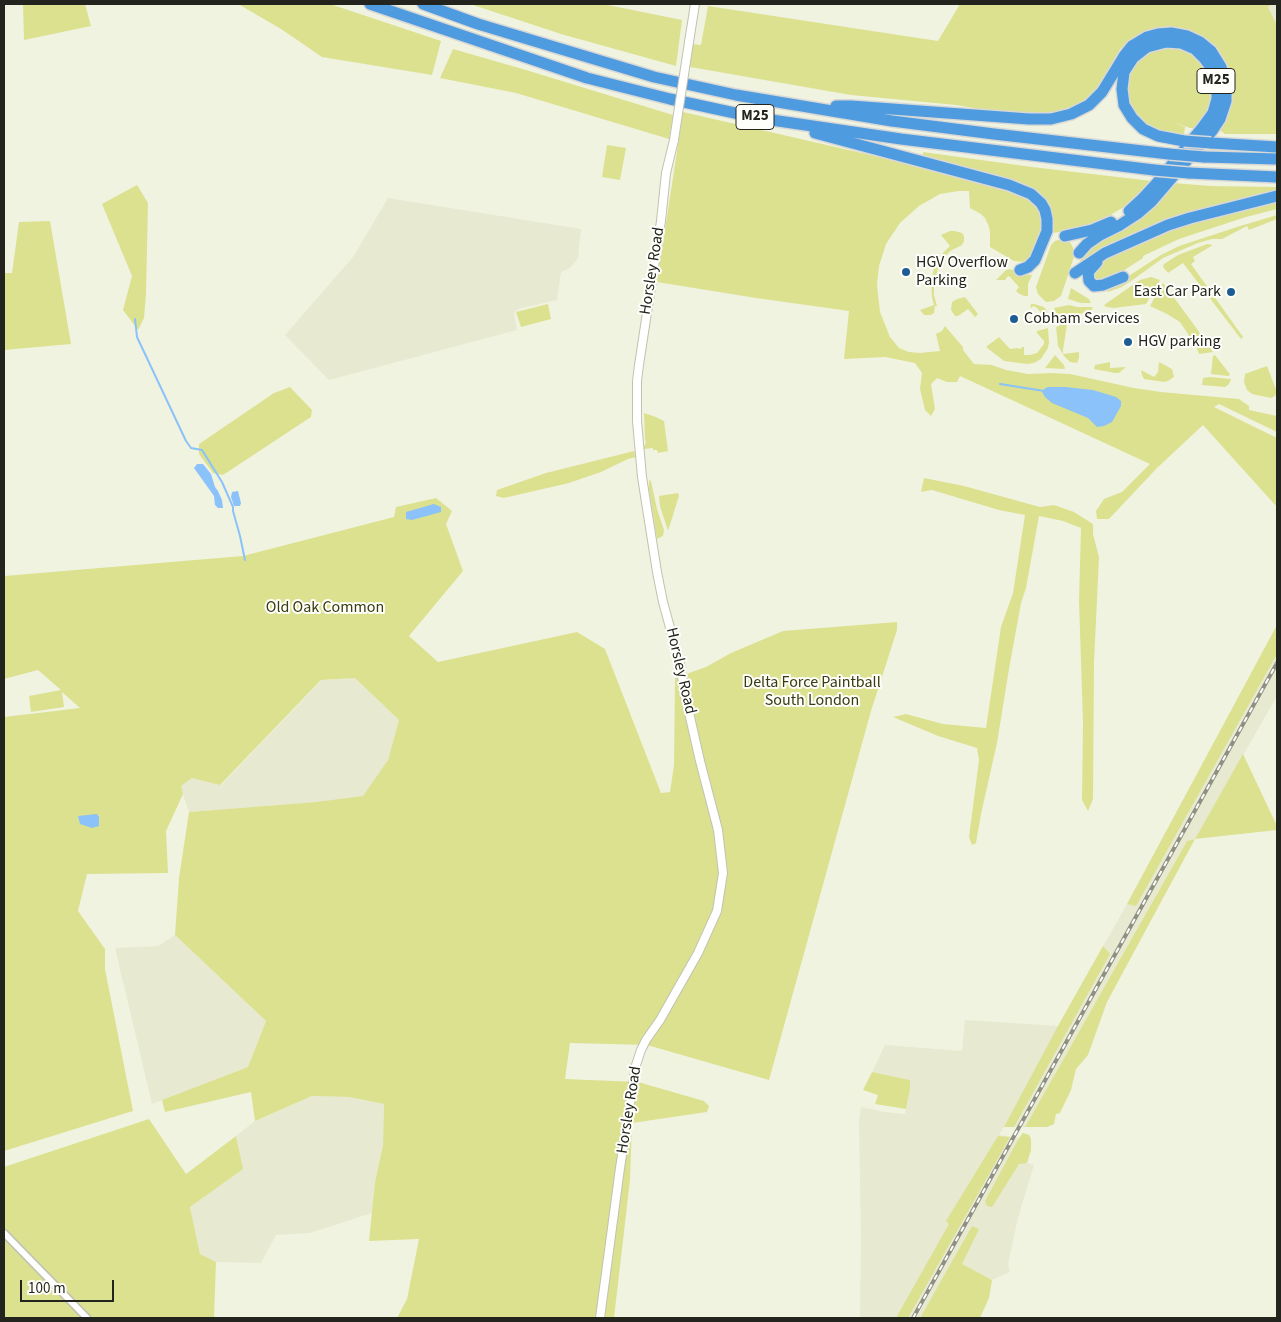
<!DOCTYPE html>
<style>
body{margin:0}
#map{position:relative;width:1281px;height:1322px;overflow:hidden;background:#f1f3e1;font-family:"Source Sans 3",sans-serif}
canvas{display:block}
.frame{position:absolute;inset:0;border:5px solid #24241e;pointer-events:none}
.scale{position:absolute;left:20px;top:1280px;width:94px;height:22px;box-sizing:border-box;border:2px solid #24241e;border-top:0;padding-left:6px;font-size:15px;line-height:18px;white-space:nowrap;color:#24241e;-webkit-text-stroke:4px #fefffb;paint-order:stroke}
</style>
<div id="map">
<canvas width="1281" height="1322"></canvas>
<div class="frame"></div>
<div class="scale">100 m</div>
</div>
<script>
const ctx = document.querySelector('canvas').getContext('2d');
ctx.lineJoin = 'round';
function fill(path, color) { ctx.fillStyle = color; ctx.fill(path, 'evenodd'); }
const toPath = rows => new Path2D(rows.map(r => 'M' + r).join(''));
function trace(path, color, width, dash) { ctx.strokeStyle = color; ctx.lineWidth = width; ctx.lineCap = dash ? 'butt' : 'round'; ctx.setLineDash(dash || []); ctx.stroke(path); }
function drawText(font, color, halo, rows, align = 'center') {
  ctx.font = font + ' "Source Sans 3",sans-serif'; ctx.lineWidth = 4; ctx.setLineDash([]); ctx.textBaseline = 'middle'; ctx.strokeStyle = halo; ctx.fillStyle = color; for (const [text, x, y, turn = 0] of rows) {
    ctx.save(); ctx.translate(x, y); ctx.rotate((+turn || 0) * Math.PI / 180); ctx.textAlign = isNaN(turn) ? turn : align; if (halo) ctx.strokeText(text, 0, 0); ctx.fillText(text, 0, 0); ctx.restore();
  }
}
const built = toPath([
 [1272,4,1277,4,1277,25,1268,7],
 [388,198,581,229,578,258,570,268,561,272,557,300,518,309,514,313,517,330,329,380,285,335,353,257],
 [1277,625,1277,696,1195,839,1187,841,1025,1127,1004,1127,999,1135,1019,1138,1023,1133,1029,1135,1031,1139,1031,1150,1027,1163,1034,1165,1018,1218,1008,1264,1010,1272,992,1280,961,1264,952,1262,920,1318,860,1318,861,1240,859,1120,861,1107,885,1112,905,1114,910,1089,910,1080,872,1072,885,1045,962,1051,965,1020,1058,1026,1127,904],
 [355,678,399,720,388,760,363,797,316,802,189,812,180,786,192,778,221,785,322,680],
 [175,935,266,1021,248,1067,152,1104,115,948,158,946],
 [312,1096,349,1097,384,1104,383,1145,375,1182,372,1213,310,1233,276,1235,261,1263,216,1262,200,1254,190,1207,242,1169,236,1136,255,1121]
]);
const green = toPath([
 [23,4,85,4,91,26,24,40],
 [238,4,330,4,441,41,432,75,322,57,281,29],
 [470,4,603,4,682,20,676,66,561,34],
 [960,4,1272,4,1268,7,1277,25,1277,134,1225,134,1218,129,1231,102,1232,88,1228,66,1215,45,1193,32,1169,26,1144,32,1120,49,1105,77,1092,96,1072,109,1052,116,992,111,956,105,851,95,690,67,693,44,701,45,708,6,938,41],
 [1178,46,1190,51,1209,69,1213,94,1210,105,1203,118,1195,128,1190,128,1172,122,1185,127,1184,135,1158,132,1142,123,1127,99,1128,75,1133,65,1152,49],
 [453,49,526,70,673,115,669,139,516,93,440,78],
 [683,112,914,165,1014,192,1024,196,1032,201,1038,208,1045,228,1029,259,1024,262,1014,261,990,247,990,232,989,227,985,218,981,214,970,208,969,191,959,191,940,194,919,206,900,223,886,244,879,266,877,285,880,312,890,337,899,348,909,352,920,353,940,351,936,334,942,331,945,326,963,347,963,350,974,364,992,365,1006,370,1028,374,1052,373,1070,374,1134,388,1161,392,1239,399,1249,406,1249,410,1277,416,1277,432,1219,404,1214,407,1277,438,1277,507,1203,425,1157,468,1109,519,1097,519,1096,511,1104,499,1122,492,1150,464,960,376,957,382,947,382,937,378,931,384,935,409,931,416,925,410,920,389,922,373,915,363,885,357,844,359,849,311,756,298,657,282],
 [607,145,626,148,620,180,602,177],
 [923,152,1032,167,1152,181,1133,204,1129,204,1112,214,1109,219,1097,224,1067,231,1052,233,1048,205,918,156,918,154,923,155],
 [1173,183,1211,186,1277,187,1277,193,1160,223,1121,240,1079,265,1082,254],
 [137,185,148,203,146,294,144,318,138,330,123,310,132,276,102,204],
 [1277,202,1277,209,1246,217,1179,239,1143,256,1143,258,1112,278,1108,279,1093,281,1092,271,1101,262,1110,256,1176,227,1261,205],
 [1277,215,1277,219,1249,230,1247,226,1222,239,1212,239,1198,243,1163,258,1134,279,1122,287,1108,292,1107,290,1161,255,1179,246,1237,227],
 [50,221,71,344,4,350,4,273,12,273,19,222],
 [950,231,955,231,962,233,964,236,964,241,962,245,950,251,940,263,934,282,934,295,937,306,935,306,934,313,931,315,924,315,920,310,934,305,932,298,931,282,934,268,942,254,950,246,941,235],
 [1062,239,1068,240,1072,245,1075,254,1061,296,1054,301,1046,302,1038,294,1036,287,1051,245,1055,241],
 [1207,244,1213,245,1193,257,1195,261,1191,264,1243,337,1241,339,1183,263,1168,273,1163,267,1164,264,1178,255],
 [1010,269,1022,274,1032,275,1028,284,1028,296,1024,296,1018,293,1016,291,1019,287,1010,277,1008,276,1005,280,996,280,1006,270],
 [1151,277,1160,280,1146,304,1114,308,1106,307,1104,305,1140,280],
 [1163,283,1192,322,1213,352,1199,354,1196,346,1180,322,1167,314,1150,306,1158,291],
 [1071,288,1089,299,1091,303,1081,303,1068,299],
 [965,297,978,314,975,317,968,309,958,316,955,316,951,310,952,302,957,299],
 [548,304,551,319,521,327,516,312],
 [1031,304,1034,304,1044,307,1047,311,1048,317,1049,324,1044,324,1044,319,1041,313,1038,309,1034,306,1030,308],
 [1069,305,1077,307,1093,307,1090,312,1066,316,1057,323,1056,313,1054,308],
 [1068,318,1063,350,1063,354,1079,352,1079,358,1077,363,1070,362,1064,356,1058,346,1056,327,1059,326],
 [1048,328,1049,342,1048,348,1041,359,1034,363,1027,364,1004,361,986,347,999,337,1010,349,1017,348,1021,349,1022,347,1024,347,1024,355,1030,355,1037,353,1044,344,1044,341,1037,333,1037,331],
 [1055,355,1064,365,1065,369,1045,368],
 [1215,355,1229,373,1230,375,1228,376,1211,374,1213,356],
 [1110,362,1110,368,1126,367,1119,373,1115,373,1094,369,1095,365],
 [1159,362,1172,369,1174,377,1168,381,1164,382,1144,379,1142,375,1141,370,1154,377,1158,372],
 [1267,366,1277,392,1275,396,1271,398,1252,394,1247,390,1244,382,1245,374],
 [1210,377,1231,379,1230,382,1228,385,1225,387,1202,385,1203,378],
 [290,387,312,410,311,417,223,475,213,473,199,454,199,444,274,393],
 [644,413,656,417,664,421,668,451,658,453,657,450,653,450,653,448,643,449,646,442,645,440],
 [634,451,636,457,628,459,601,472,569,483,504,498,496,496,497,490,546,473],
 [924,478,964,486,1040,507,1054,505,1074,512,1093,524,1093,534,1099,557,1094,663,1093,799,1088,811,1082,800,1083,722,1079,601,1081,528,1063,521,1039,516,1026,588,1021,603,1009,669,997,743,981,814,976,843,972,845,969,837,979,760,977,748,938,736,893,717,906,714,943,724,986,728,1001,627,1013,593,1025,515,999,510,932,490,921,492],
 [649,480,651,481,657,509,664,530,663,536,657,539,649,489],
 [678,493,679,496,668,531,660,506,659,496],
 [436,498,452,511,446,524,463,571,409,636,438,662,577,632,605,649,661,793,670,792,674,765,675,678,706,667,731,653,783,631,897,622,897,630,871,711,769,1080,647,1045,570,1043,565,1079,638,1082,704,1101,709,1106,707,1112,632,1123,630,1180,614,1318,397,1318,407,1299,419,1239,369,1241,375,1182,383,1145,384,1104,349,1097,312,1096,255,1121,251,1092,165,1112,162,1100,248,1067,266,1021,175,935,179,878,189,812,316,802,363,796,388,760,399,720,355,678,321,680,220,785,192,778,181,786,183,794,166,831,168,873,87,874,78,911,105,949,105,969,133,1111,4,1151,4,717,80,708,62,692,64,707,31,712,29,696,61,690,38,670,4,679,4,576,243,556,394,517,396,507],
 [1277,625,1277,654,1136,906,1127,904],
 [1243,754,1277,826,1277,830,1195,839,1107,1002,1088,1055,1076,1069,1071,1090,1060,1113,1056,1114,1054,1124,1047,1127,1025,1127,1187,841,1195,839],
 [1103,946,1110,954,1014,1127,1004,1127,1058,1026],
 [872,1072,910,1080,910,1089,906,1109,875,1104,878,1095,863,1090],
 [149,1119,186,1174,236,1136,243,1169,190,1207,200,1254,216,1262,214,1318,4,1318,4,1167],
 [1023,1133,1029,1135,1031,1139,1031,1150,1027,1163,1019,1164,992,1207,987,1206,985,1201,1019,1138],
 [998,1136,1010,1137,908,1318,896,1318,949,1224,946,1221],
 [972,1226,979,1229,962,1264,992,1280,989,1298,980,1318,920,1318]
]);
const water = toPath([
 [1048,387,1065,387,1093,390,1116,397,1121,401,1121,406,1112,422,1104,426,1097,427,1088,418,1052,403,1045,397,1042,392,1044,389],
 [197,464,203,464,211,474,215,487,218,491,222,500,223,508,218,508,215,505,214,496,194,468],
 [238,491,241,503,240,506,234,506,231,497,232,492],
 [434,504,441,507,441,512,412,520,406,519,406,512],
 [97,814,99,817,99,826,92,828,80,824,78,816]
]);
const stream = toPath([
 [135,319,137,337,186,441,191,448,202,450,222,482,233,507,233,511,240,536,245,560],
 [1000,384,1044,391]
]);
const minor = toPath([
 [4,1233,87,1318]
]);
const tertiary = toPath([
 [689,42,695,4],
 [600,1318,620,1168,636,1065,641,1050,646,1040,660,1020,698,953,717,911,723,873,718,830,700,761,685,695,680,664,663,602,657,572,642,477,637,421,637,381,639,365,661,221,666,173,674,140]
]);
const motorway = toPath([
 [370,4,587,78,670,99,758,118,901,139,1154,170],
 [423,4,478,24,654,77,736,95,892,121,994,134,1169,154],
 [836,106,851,106,1029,119,1051,119,1071,114,1089,105,1102,92,1124,56,1132,46,1147,37,1158,34,1171,33,1187,36,1200,42,1211,51,1221,67,1226,84,1226,101,1220,119,1212,131,1152,201,1137,214,1120,225,1100,235,1087,244,1079,253],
 [815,133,1009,185,1031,194,1041,203,1045,210,1047,219,1047,231,1035,260,1028,267,1020,270],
 [1211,143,1277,147],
 [1204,157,1277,159],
 [1189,173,1277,177],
 [1129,211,1143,198,1156,184,1202,128,1213,113,1217,99,1217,84,1212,69,1204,58,1195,49,1181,43,1166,42,1147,47,1133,58,1124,72,1122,89,1124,105,1132,118,1143,129,1158,136,1184,141],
 [1065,236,1092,230,1111,222],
 [1097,262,1088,272,1089,281,1094,286,1103,285,1123,277],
 [1075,273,1105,253,1168,225,1190,218,1277,196]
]);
const rail = toPath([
 [913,1318,1277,663]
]);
const tertiaryBridge = toPath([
 [674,140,689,42]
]);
const motorwayBridge = toPath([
 [1184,141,1211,143],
 [1169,154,1204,157],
 [1154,170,1189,173]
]);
const markers = [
 [906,272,5,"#1e5d93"],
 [1231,292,5,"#1e5d93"],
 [1014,319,5,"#1e5d93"],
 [1128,342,5,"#1e5d93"]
];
const shields = [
 [1216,81,38],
 [755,117,38]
];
const shieldNames = [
 ["M25",1216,81],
 ["M25",755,117]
];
const poiNames = [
 ["HGV Overflow",916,263],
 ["Parking",916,281],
 ["East Car Park",1221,292,"right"],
 ["Cobham Services",1024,319],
 ["HGV parking",1138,342]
];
const streetNames = [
 ["Horsley Road",653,271,-81],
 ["Horsley Road",680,671,77],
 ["Horsley Road",630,1110,-81]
];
const parkNames = [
 ["Old Oak Common",325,608],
 ["Delta Force Paintball",812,683],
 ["South London",812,701]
];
fill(built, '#e7e9d0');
fill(green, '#dce190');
fill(water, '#8ac2f9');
trace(stream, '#8ac2f9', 2);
trace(minor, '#c1c2b1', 9);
trace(tertiary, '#c1c2b1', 10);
trace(motorway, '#d8d8d6', 14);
trace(minor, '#fff', 6);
trace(tertiary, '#fff', 8);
trace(motorway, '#4f9be0', 11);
trace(rail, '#8f9083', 4);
trace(rail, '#fefffb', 2, [5.5]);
trace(tertiaryBridge, '#c1c2b1', 10, []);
trace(motorwayBridge, '#d8d8d6', 14, []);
trace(tertiaryBridge, '#fff', 8);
trace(motorwayBridge, '#4f9be0', 11);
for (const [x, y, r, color] of markers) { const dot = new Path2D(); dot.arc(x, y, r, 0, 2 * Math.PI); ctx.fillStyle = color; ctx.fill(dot); trace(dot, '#fefffb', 2); }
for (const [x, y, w] of shields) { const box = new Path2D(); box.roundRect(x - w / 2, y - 12.5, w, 25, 4); ctx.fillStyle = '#fefffb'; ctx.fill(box); trace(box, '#24241e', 1); }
drawText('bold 15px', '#24241e', null, shieldNames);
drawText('16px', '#24241e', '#fefffb', poiNames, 'left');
drawText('16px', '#24241e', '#fefffb', streetNames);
drawText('16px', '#3a3b11', '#fefffb', parkNames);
</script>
